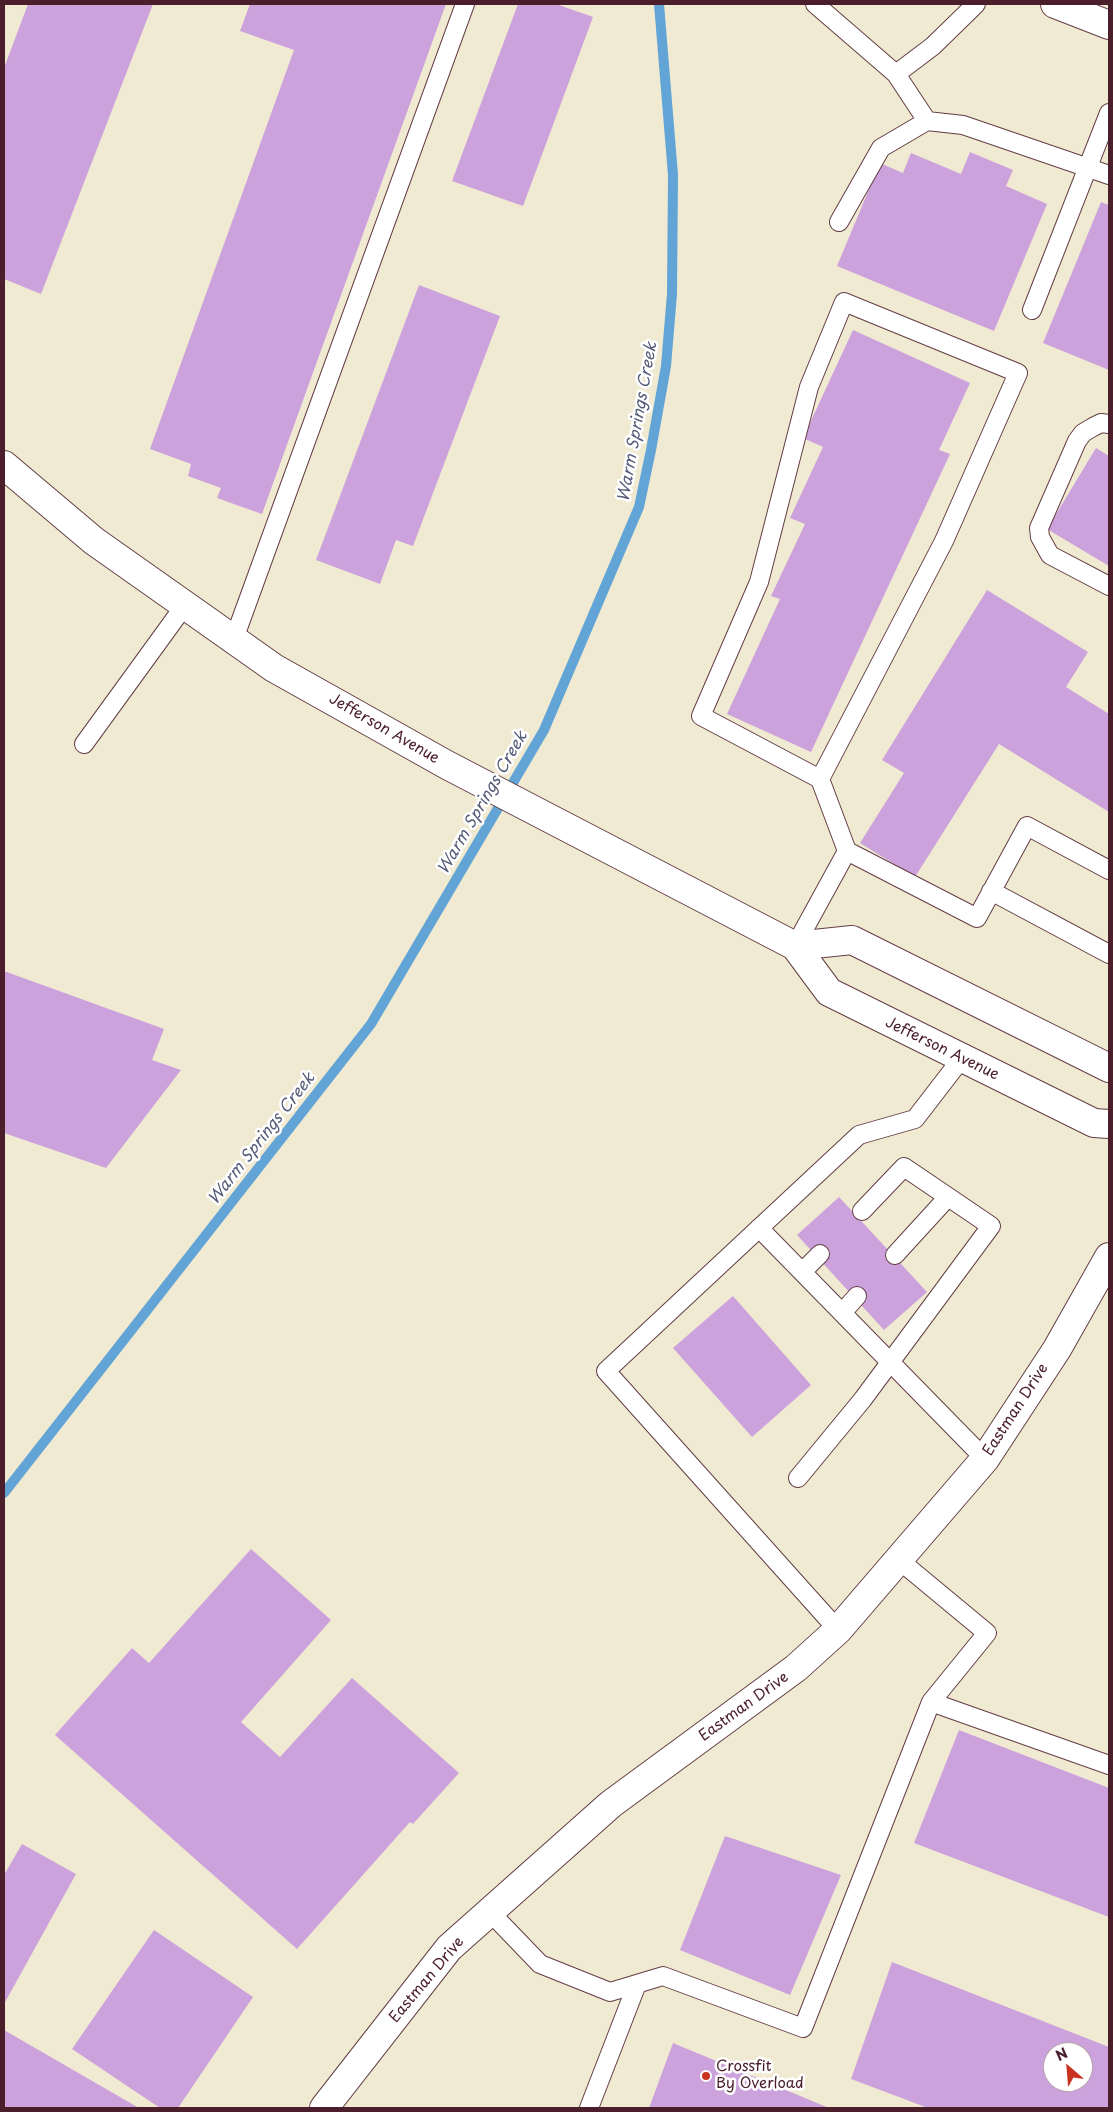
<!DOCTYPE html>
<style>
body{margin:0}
#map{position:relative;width:1113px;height:2112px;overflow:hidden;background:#f1ead2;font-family:"Playpen Sans",sans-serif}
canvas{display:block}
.frame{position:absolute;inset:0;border:5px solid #4a1f2b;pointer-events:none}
.north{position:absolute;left:1043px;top:2042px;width:50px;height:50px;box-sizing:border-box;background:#fff;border:1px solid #b7a5aa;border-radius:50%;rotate:333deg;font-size:14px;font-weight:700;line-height:20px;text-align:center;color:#4a1f2b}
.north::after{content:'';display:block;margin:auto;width:18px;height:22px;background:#c8321e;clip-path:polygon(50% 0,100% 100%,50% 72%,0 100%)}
</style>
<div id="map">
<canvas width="1113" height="2112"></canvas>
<div class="frame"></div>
<div class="north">N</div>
</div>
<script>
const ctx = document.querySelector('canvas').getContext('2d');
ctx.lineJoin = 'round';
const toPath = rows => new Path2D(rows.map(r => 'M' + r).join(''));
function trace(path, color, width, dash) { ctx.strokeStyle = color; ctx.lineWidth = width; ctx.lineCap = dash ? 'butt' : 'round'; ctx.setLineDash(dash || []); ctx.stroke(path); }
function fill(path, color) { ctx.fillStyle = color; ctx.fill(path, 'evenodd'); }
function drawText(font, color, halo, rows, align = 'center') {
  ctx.font = font + ' "Playpen Sans",sans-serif'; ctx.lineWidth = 5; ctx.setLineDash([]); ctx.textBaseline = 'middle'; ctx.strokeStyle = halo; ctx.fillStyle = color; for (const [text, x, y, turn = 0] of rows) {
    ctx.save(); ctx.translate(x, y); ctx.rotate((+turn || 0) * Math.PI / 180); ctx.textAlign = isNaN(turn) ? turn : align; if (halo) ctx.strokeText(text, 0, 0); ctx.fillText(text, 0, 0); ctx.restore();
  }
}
const stream = toPath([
 [4,1493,371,1024,544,730,639,507,651,450,666,366,672,294,673,175,659,4]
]);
const building = toPath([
 [28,4,153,4,41,294,4,279,4,68],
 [250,4,446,4,262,514,217,498,221,488,188,476,191,464,150,449,294,50,240,31],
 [518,4,556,4,593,17,523,206,452,181],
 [970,152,1013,170,1006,186,1047,204,994,331,837,266,880,163,903,173,911,153,961,174],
 [1101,202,1109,205,1109,370,1043,343],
 [419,285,500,316,413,546,396,540,380,584,316,560],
 [853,330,970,383,939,450,950,454,811,752,727,714,780,599,771,596,805,524,790,518,823,447,803,438],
 [1096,448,1109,456,1109,566,1047,529],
 [987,590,1088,652,1066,687,1109,714,1109,812,999,744,915,877,860,843,904,773,882,760],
 [4,971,164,1029,152,1060,181,1070,106,1168,4,1133],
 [839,1197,927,1292,884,1330,797,1235],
 [733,1296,811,1385,752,1437,673,1348],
 [251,1549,331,1620,241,1722,280,1757,352,1678,459,1773,413,1824,410,1822,297,1949,55,1735,132,1648,149,1663],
 [959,1730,1109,1788,1109,1917,914,1843],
 [725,1836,841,1875,790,1995,680,1950],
 [22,1844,76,1874,4,2004,4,1875],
 [154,1930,253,1997,178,2108,160,2108,72,2049],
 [892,1962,1109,2047,1109,2108,928,2108,851,2079],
 [1053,2052,1083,2052,1083,2082,1053,2082],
 [4,2030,139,2108,4,2108],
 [673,2043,829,2108,649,2108]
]);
const service = toPath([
 [815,4,896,74,933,46,976,4],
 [896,74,927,121],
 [839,222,881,148,927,121,963,125,1109,175],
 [1032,310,1109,113],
 [1109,424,1101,423,1093,427,1083,433,1077,441,1039,528,1040,537,1050,555,1109,586],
 [234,639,465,4],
 [84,744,185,605],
 [847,851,977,918,1027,826,1109,870],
 [991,891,1109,954],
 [795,946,847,851,820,779,701,716,759,582,809,387,844,302,1018,373,944,541,820,779],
 [759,1228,985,1459],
 [895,1255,948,1197],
 [802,1272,820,1254],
 [842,1313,857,1296],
 [798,1478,863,1399,991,1226,904,1167,862,1211],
 [899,1560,987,1633,931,1702,1109,1765],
 [838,1630,606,1371,859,1135,915,1119,962,1058],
 [490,1912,540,1964,610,1992,663,1976,803,2028,931,1702],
 [589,2108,637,1984]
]);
const minor = toPath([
 [1055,4,1109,25],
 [324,2108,449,1948,611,1804,796,1668,838,1630,985,1459,1057,1349,1109,1257]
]);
const primary = toPath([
 [4,465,94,541,274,668,447,765,795,946,829,992,1094,1123,1109,1124],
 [795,946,852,940,1109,1068]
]);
const markers = [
 [706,2076,5,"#c8321e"]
];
const streetNames = [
 ["Jefferson Avenue",384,729,30],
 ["Jefferson Avenue",942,1049,26],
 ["Eastman Drive",1016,1410,-57],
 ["Eastman Drive",744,1707,-36],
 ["Eastman Drive",427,1980,-50]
];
const poiNames = [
 ["Crossfit",716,2067],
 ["By Overload",716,2084]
];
const waterNames = [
 ["Warm Springs Creek",638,422,-80],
 ["Warm Springs Creek",483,803,-60],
 ["Warm Springs Creek",262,1139,-52]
];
trace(stream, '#62a4d6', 10);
fill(building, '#cca2dc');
trace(service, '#633d44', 20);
trace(minor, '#633d44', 30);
trace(primary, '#633d44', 30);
trace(service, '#fff', 18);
trace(minor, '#fff', 28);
trace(primary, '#fff', 28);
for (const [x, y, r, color] of markers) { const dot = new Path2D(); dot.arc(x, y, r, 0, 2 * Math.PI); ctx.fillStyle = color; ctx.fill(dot); trace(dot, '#fff', 2); }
drawText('15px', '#4a1f2b', '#fff', streetNames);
drawText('15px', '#4a1f2b', '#fff', poiNames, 'left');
drawText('italic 16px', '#555b78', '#fff', waterNames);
</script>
